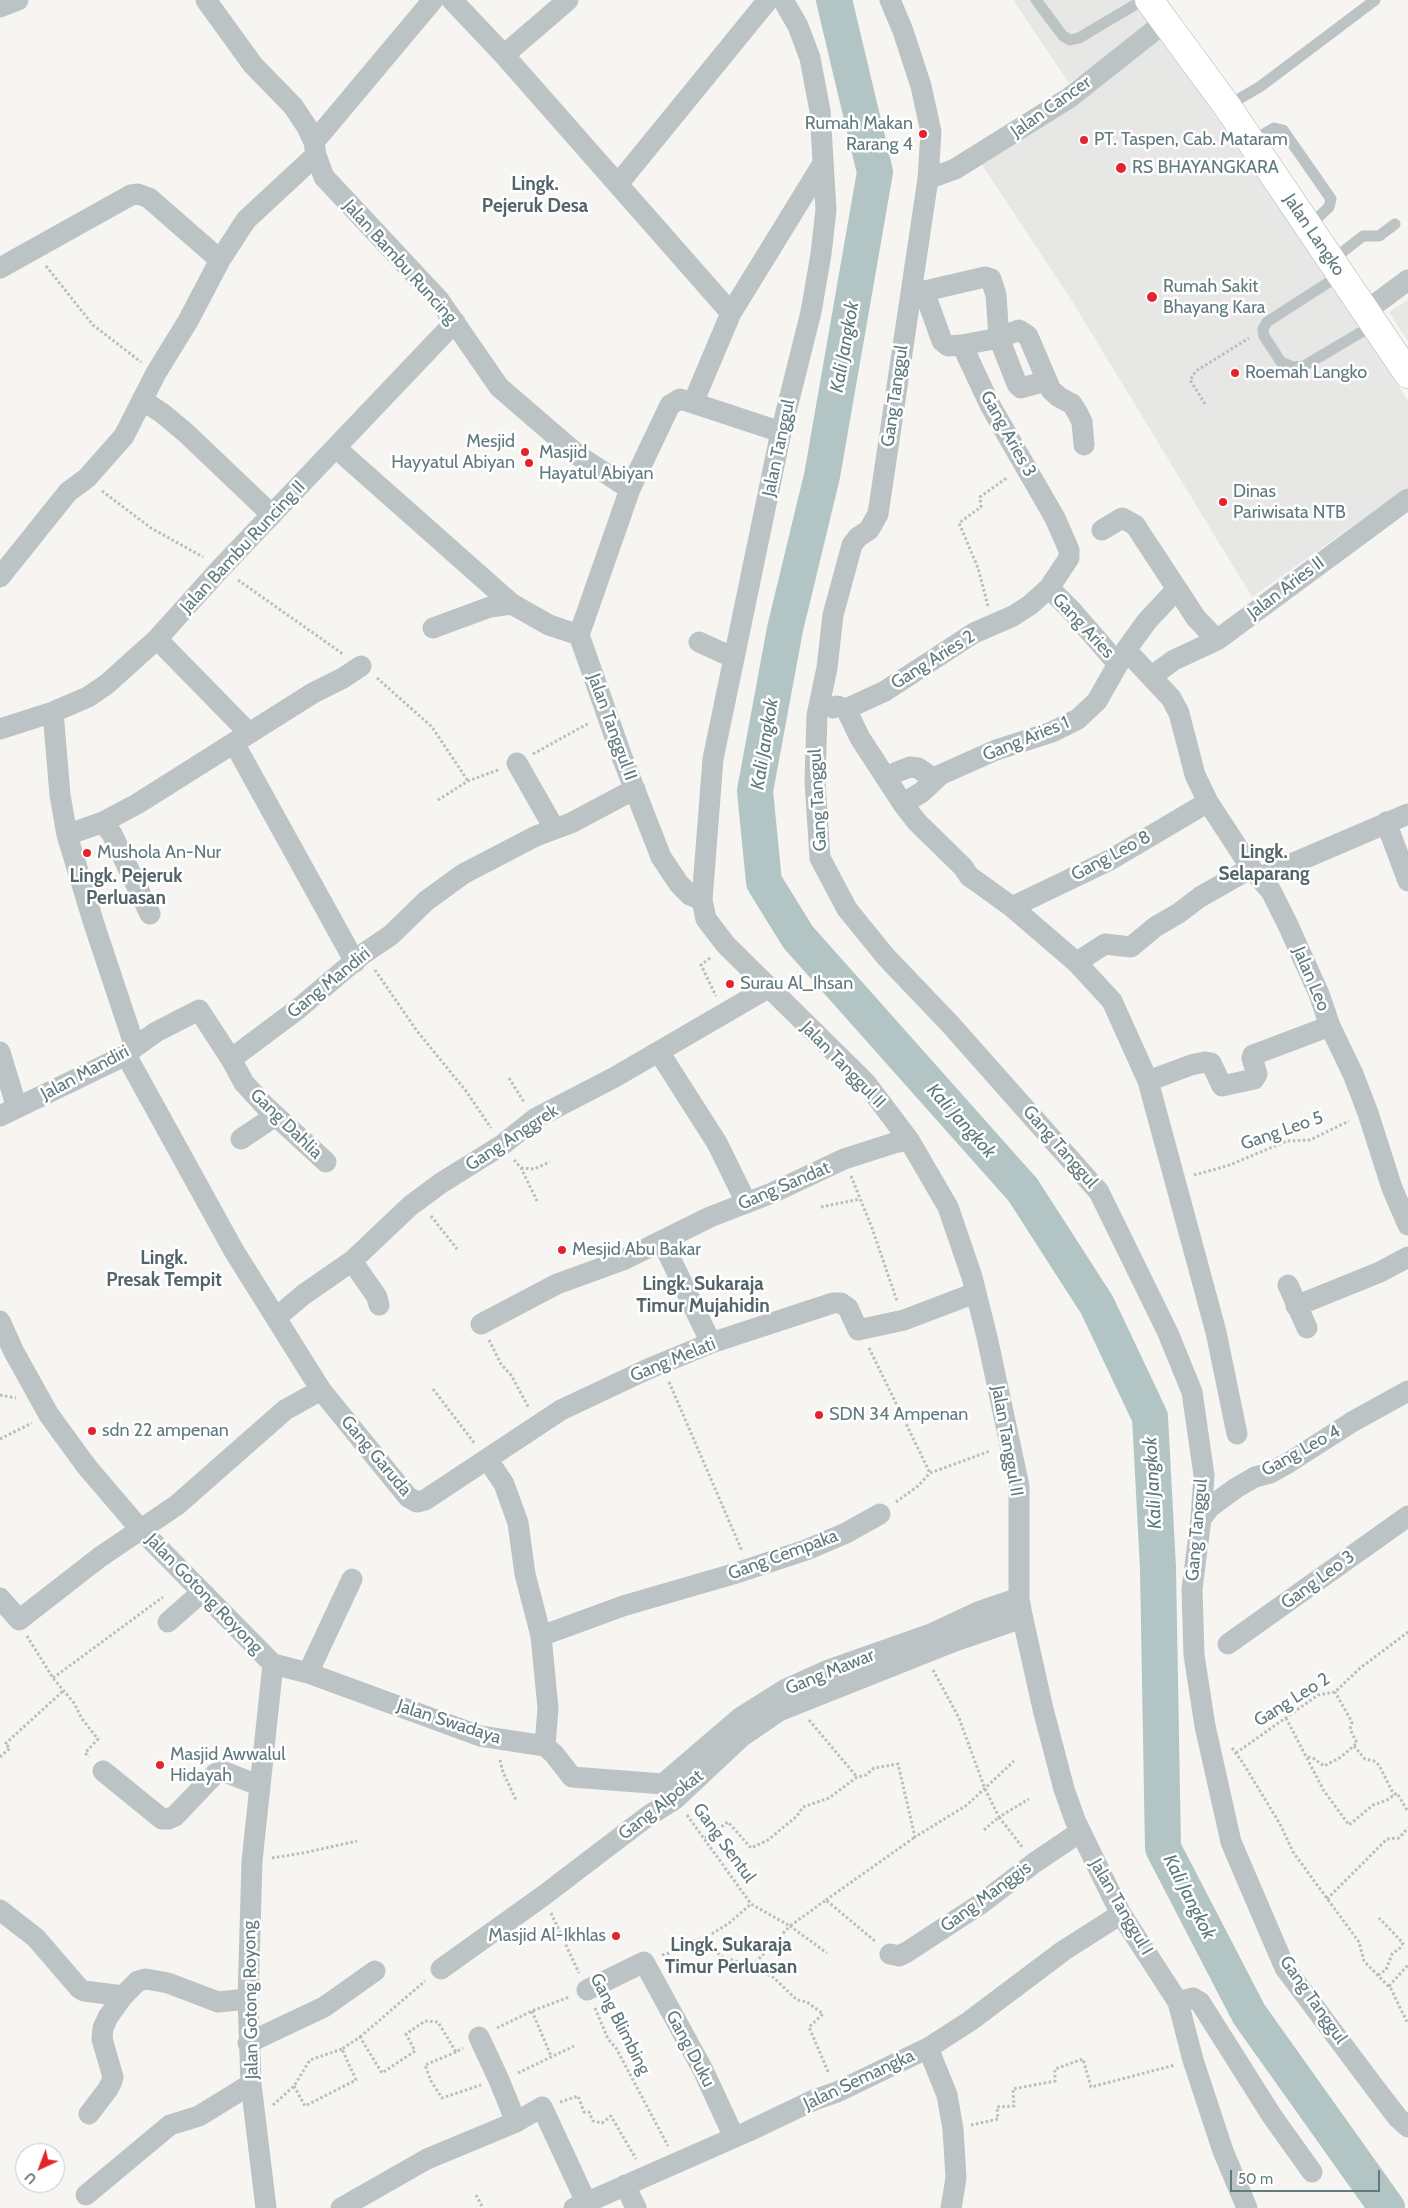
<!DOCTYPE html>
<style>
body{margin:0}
#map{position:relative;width:1408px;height:2208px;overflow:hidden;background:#f6f5f2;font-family:Cabin,sans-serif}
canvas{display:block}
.north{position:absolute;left:15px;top:2143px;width:50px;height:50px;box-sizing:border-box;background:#fff;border:1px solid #c0cacb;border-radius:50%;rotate:223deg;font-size:14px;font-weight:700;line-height:20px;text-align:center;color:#617a7e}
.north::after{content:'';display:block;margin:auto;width:18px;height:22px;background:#e4242d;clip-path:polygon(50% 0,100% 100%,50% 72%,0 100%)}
.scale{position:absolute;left:1230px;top:2170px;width:150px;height:22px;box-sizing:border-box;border:2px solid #617a7e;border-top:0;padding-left:6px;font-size:15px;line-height:18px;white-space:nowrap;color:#617a7e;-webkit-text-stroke:4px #fff;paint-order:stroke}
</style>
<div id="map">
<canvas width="1408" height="2208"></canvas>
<div class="north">U</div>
<div class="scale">50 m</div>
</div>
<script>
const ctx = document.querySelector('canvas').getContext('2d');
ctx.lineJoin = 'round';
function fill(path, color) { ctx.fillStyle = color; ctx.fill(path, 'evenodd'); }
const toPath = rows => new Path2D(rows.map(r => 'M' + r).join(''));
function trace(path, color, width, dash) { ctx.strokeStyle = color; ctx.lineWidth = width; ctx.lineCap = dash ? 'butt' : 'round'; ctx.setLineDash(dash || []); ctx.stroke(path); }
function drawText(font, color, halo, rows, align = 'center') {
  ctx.font = font + ' Cabin,sans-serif'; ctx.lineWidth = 5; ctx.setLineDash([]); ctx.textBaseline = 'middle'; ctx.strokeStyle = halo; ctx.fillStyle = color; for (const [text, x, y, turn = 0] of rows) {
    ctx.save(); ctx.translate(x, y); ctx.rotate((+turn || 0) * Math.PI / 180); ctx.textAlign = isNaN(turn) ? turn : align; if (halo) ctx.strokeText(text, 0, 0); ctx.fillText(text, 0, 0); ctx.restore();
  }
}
const built = toPath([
 [1013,0,1146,0,1159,21,1069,83],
 [1168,34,1264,176,1408,401,1408,487,1252,597,1072,301,978,159],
 [1408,300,1408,342,1389,312]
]);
const river = toPath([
 [834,0,875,172,822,476,785,629,755,791,764,882,798,937,1023,1190,1097,1305,1150,1417,1158,1568,1163,1848,1249,2014,1387,2208]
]);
const path = toPath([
 [46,266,93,325,141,362],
 [1205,404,1190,380,1196,371,1249,338],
 [102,491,151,528,203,557],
 [238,580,343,654],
 [988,606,978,568,959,523,981,507,980,497,1008,477],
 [377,678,432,727,468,781],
 [533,754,589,723],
 [438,800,468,781,498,770],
 [710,958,701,965,716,996],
 [375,970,417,1031,466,1091,491,1128],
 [509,1078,524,1102],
 [514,1160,521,1168,537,1201],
 [521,1168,534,1169,550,1162],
 [1194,1175,1227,1166,1287,1141,1310,1140,1349,1121],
 [851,1176,872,1228,897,1301],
 [821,1207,860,1199],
 [431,1216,457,1249],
 [489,1340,501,1364,511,1375,529,1408],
 [869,1348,930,1473],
 [669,1382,742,1551],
 [433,1389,475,1444],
 [0,1395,16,1398],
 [0,1439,32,1423],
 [896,1502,918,1486,930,1473,990,1451],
 [27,1636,53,1678,74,1703,82,1719,98,1739,85,1753,89,1757],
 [933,1670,959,1718,985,1789,999,1817,1029,1799],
 [53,1678,163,1597],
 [1286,1718,1324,1791,1349,1825,1373,1805,1387,1800,1397,1793,1408,1812],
 [809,1720,857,1777],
 [1354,1746,1365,1759,1374,1761,1379,1765,1394,1795],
 [1232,1748,1243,1763,1280,1824,1293,1852,1359,1942,1364,1961,1391,1989,1408,2024],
 [1236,1753,1318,1695,1335,1692,1359,1669,1408,1632],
 [0,1757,10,1748,5,1744,63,1691],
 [1308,1757,1313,1758,1324,1766,1341,1757,1357,1743,1350,1729,1352,1722,1335,1692],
 [500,1760,503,1772,516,1800],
 [687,1815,751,1904,790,1926,826,1900,876,1942],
 [984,1830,999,1817,1023,1848],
 [705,1838,728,1822,751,1848,768,1840,797,1816,803,1807,829,1798,857,1777,866,1775,874,1768,898,1764,915,1837,967,1805,1014,1761],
 [272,1858,303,1853,357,1841],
 [1327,1899,1387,1839,1399,1838,1408,1828],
 [826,1900,915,1837],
 [551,1913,579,1973],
 [703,1939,722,1957,752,1966,774,1978,797,2000,807,2002,823,2014,809,2027,829,2074],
 [662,1955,670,1953,685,1943,703,1939,728,1924,751,1904],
 [752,1966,790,1926,827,1953],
 [1378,1975,1386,1970,1392,1954,1400,1948,1403,1943,1379,1918],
 [1389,1986,1408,1965],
 [595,2008,608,2039,616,2048,668,2146],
 [532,2011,551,2056],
 [497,2028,532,2011,569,1997],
 [360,2037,425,1981],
 [456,2052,425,2065,431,2081,442,2098,481,2085],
 [518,2073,574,2046],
 [294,2086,305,2106,356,2080,342,2049,360,2037,382,2073,415,2051,406,2034,425,2021,438,2022,456,2052,463,2048],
 [560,2102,578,2096,584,2112,589,2112,593,2121,602,2123,611,2116,636,2159],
 [273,2105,294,2086,310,2060,342,2049],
 [971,2125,998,2119,997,2107,1014,2106,1013,2089,1055,2081,1055,2069,1083,2059,1091,2087,1175,2065],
 [476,2195,483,2208]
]);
const lane = toPath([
 [1036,0,1063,36,1070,40,1079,38,1143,0],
 [1227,106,1261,86,1375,0],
 [1251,142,1274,128,1283,130,1331,199,1329,207,1308,227],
 [1331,261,1363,236,1379,236,1395,224],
 [1340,275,1267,322,1263,329,1264,336,1281,362,1293,367,1304,366,1375,324]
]);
const street = toPath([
 [206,0,253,65,293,106,307,127,314,142,316,155,324,177,439,300,499,387,579,456,630,489,579,635],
 [452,0,504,55,731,313],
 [890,0,903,31,921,86,931,132,928,179,878,514,869,530,858,537,852,545,833,615,827,668,817,715,815,782,820,858,847,909,886,957,950,1024,1099,1192,1168,1333,1192,1392,1204,1475,1201,1519,1192,1589,1194,1655,1205,1726,1231,1842,1285,1968,1375,2088,1398,2118,1408,2127],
 [0,7,18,0],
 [504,55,568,0],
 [314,142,433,0],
 [928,179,955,169,1069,98,1165,22],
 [618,184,768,0],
 [0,268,131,195,138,194,149,198,220,260],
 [912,294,985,277,991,279,996,295,999,338,1019,330,1028,336,1051,390,1059,397,1072,404,1077,412,1082,422,1084,445],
 [1366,311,1408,280],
 [962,345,999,338,1017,384,1021,388,1046,381],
 [142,400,162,413,186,433,272,515],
 [693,403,781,432],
 [336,448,512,604,549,625,579,635],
 [630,489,670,405,680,399,693,403,731,313,822,165],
 [1102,530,1122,518,1135,525,1177,589,1147,621,1126,650,1171,698,1179,713,1195,775,1208,802,1251,868,1271,891,1288,925,1319,994,1330,1026,1353,1074,1368,1113,1392,1188,1408,1225],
 [0,577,68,492,87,478,124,436,156,373,188,321,220,260,246,220,316,155],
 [1049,588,1072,611,1118,664],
 [1177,589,1196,618,1217,640,1408,499],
 [433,628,490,607,512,604],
 [579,635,622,757,661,857,679,884,690,895,702,900,706,919,726,945,866,1083,909,1140,948,1207,972,1277,987,1337,1019,1486,1019,1598,1022,1615,1043,1709,1064,1789,1075,1820,1107,1886,1121,1914,1178,2002,1193,2060,1223,2151,1247,2208],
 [157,639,249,733],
 [699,642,734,658],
 [1152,676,1174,660,1217,640],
 [833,708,837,706,846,709,885,691,974,633,1013,616,1030,605,1049,588,1069,558,1069,550,1055,518,991,407,962,345,948,346,942,341,924,291],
 [846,709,860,738,903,804,917,822,963,867,969,876,1012,907,1076,962,1112,1001,1148,1081,1216,1332,1237,1434],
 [0,729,53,712,88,697,107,684,157,639,220,569,455,322],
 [234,743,355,962],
 [517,763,554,828],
 [886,778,897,772,910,767,918,768,934,779],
 [903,804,922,792,940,775,996,750,1052,732,1078,719,1097,701,1126,650],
 [103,822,112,834,150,914],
 [1386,822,1408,881],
 [67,835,103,822,137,804,313,693,343,678,361,666],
 [1261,877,1408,814],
 [702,900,713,759,781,432,811,312,821,254,826,210,820,111,810,58,798,26,783,0],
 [1012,907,1110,860,1208,802],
 [1077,962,1105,944,1131,947,1155,927,1179,913,1200,897,1251,868],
 [135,1047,156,1032,199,1010,231,1059,298,1009,363,954,391,935,426,901,463,874,536,836,571,823,635,789],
 [0,1052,17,1108],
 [659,1052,717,1143,746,1202],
 [126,1055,234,1251,321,1390,408,1497,417,1502,425,1500,561,1410,648,1369,711,1343,833,1303,841,1303,848,1308,858,1330,904,1320,975,1293],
 [231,1059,244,1083,265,1106,326,1162],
 [1148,1081,1191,1065,1205,1062,1211,1063,1222,1086,1254,1079,1257,1074,1252,1058,1253,1055,1330,1026],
 [0,1116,126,1055,135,1047,94,924,67,835,60,795,53,712],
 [241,1139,275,1116],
 [662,1241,711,1343],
 [352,1261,377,1297,379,1305],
 [1288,1285,1307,1328],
 [1296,1306,1380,1272,1408,1257],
 [277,1317,303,1295,352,1261,410,1206,441,1183,502,1145,536,1118,615,1077,768,988],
 [0,1321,14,1352,49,1415,87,1467,140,1529,273,1664,252,1861,248,1999,251,2084,266,2208],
 [481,1324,557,1284,623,1260,710,1217,772,1193,844,1159,894,1143,909,1140],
 [1201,1519,1210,1507,1236,1488,1255,1477,1270,1473,1288,1463,1352,1422,1408,1391],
 [0,1598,19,1620,100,1557,177,1505,285,1410,321,1390],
 [168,1622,202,1592],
 [541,1636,623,1606,733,1574,806,1550,846,1533,880,1514],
 [1228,1644,1408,1516],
 [273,1664,308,1673,480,1736,545,1746,548,1708,541,1636,525,1574,518,1523,504,1484,488,1460],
 [308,1673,352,1579],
 [545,1746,554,1754,572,1777,663,1784,672,1795],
 [103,1771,162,1819,168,1819,175,1816,215,1774,222,1771,258,1785],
 [663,1784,740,1718,786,1689,826,1671,931,1634,978,1612,1019,1598],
 [0,1910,36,1938,79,1988,84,1991,123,1996,138,1981,146,1979,168,1983,218,2002,248,1999],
 [890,1954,899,1956,907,1952,982,1903,1034,1863,1080,1832],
 [441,1969,543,1896,648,1816,675,1799,741,1737,779,1711,955,1641,1022,1618],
 [587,1990,644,1962,703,2070,734,2137],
 [1178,2002,1193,1998,1200,2002,1272,2116,1312,2172],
 [479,2037,499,2080,516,2122,542,2107,586,2202],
 [248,2043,324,2007,375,1971],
 [928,2048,947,2095,953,2129,956,2178,951,2208],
 [89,2114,108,2089,112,2081,113,2077,102,2039,103,2028,108,2017,123,1996],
 [625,2185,636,2208],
 [86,2195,170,2125,199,2116,251,2084],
 [341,2208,427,2159,516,2122],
 [574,2208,749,2131,814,2100,837,2092,928,2048,970,2021,1063,1951,1121,1914]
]);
const primary = toPath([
 [1149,0,1227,106,1408,374]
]);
const markers = [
 [923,134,5,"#e4242d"],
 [1084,140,5,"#e4242d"],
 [1121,168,6,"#e4242d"],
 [1152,297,6,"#e4242d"],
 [1235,373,5,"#e4242d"],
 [525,452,5,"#e4242d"],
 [529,463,5,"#e4242d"],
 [1223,502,5,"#e4242d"],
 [87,853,5,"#e4242d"],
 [730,984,5,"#e4242d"],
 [562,1250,5,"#e4242d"],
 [819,1415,5,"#e4242d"],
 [92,1431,5,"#e4242d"],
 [160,1765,5,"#e4242d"],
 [616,1936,5,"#e4242d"]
];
const streetNames = [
 ["Jalan Cancer",1051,107,-35],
 ["Jalan Langko",1314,235,56],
 ["Jalan Bambu Runcing",400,262,48],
 ["Gang Tanggul",895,396,-82],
 ["Gang Aries 3",1008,434,61],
 ["Jalan Tanggul",779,448,-78],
 ["Jalan Bambu Runcing II",243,547,-47],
 ["Jalan Aries II",1286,588,-37],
 ["Gang Aries",1083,626,47],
 ["Gang Aries 2",933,660,-32],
 ["Jalan Tanggul II",612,727,70],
 ["Gang Aries 1",1026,739,-22],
 ["Gang Tanggul",818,800,-93],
 ["Gang Leo 8",1111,856,-28],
 ["Jalan Leo",1311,979,67],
 ["Gang Mandiri",329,983,-39],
 ["Jalan Tanggul II",843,1065,46],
 ["Jalan Mandiri",85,1073,-28],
 ["Gang Dahlia",286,1124,44],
 ["Gang Leo 5",1282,1131,-19],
 ["Gang Anggrek",512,1138,-33],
 ["Gang Tanggul",1060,1147,49],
 ["Gang Sandat",784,1186,-23],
 ["Gang Melati",673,1360,-22],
 ["Jalan Tanggul II",1007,1441,80],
 ["Gang Leo 4",1301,1451,-29],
 ["Gang Garuda",376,1456,50],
 ["Gang Tanggul",1197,1530,-85],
 ["Gang Cempaka",783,1555,-20],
 ["Gang Leo 3",1318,1580,-36],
 ["Jalan Gotong Royong",204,1594,46],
 ["Gang Mawar",830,1672,-22],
 ["Gang Leo 2",1292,1700,-32],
 ["Jalan Swadaya",449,1722,18],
 ["Gang Alpokat",661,1805,-38],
 ["Gang Sentul",724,1843,54],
 ["Gang Manggis",986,1897,-36],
 ["Jalan Tanggul I",1121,1907,60],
 ["Jalan Gotong Royong",251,2000,-91],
 ["Gang Tanggul",1313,2000,55],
 ["Gang Blimbing",620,2024,63],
 ["Gang Duku",690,2049,62],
 ["Jalan Semangka",859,2080,-25]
];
const poiNames = [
 ["Rumah Makan",913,124,"right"],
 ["Rarang 4",913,145,"right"],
 ["PT. Taspen, Cab. Mataram",1094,140],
 ["RS BHAYANGKARA",1132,168],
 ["Rumah Sakit",1163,287],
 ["Bhayang Kara",1163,308],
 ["Roemah Langko",1245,373],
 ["Mesjid",515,442,"right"],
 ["Hayyatul Abiyan",515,463,"right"],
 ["Masjid",539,453],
 ["Hayatul Abiyan",539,474],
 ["Dinas",1233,492],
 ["Pariwisata NTB",1233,513],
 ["Mushola An-Nur",97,853],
 ["Surau Al_Ihsan",740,984],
 ["Mesjid Abu Bakar",572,1250],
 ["SDN 34 Ampenan",829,1415],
 ["sdn 22 ampenan",102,1431],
 ["Masjid Awwalul",170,1755],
 ["Hidayah",170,1776],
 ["Masjid Al-Ikhlas",606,1936,"right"]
];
const neighbourhoodNames = [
 ["Lingk.",535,184],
 ["Pejeruk Desa",535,206],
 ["Lingk.",1264,852],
 ["Selaparang",1264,874],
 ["Lingk. Pejeruk",126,876],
 ["Perluasan",126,898],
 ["Lingk.",164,1258],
 ["Presak Tempit",164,1280],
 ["Lingk. Sukaraja",703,1284],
 ["Timur Mujahidin",703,1306],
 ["Lingk. Sukaraja",731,1945],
 ["Timur Perluasan",731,1967]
];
const waterNames = [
 ["Kali Jangkok",845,347,-80],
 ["Kali Jangkok",765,744,-81],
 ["Kali Jangkok",961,1121,48],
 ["Kali Jangkok",1153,1483,-93],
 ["Kali Jangkok",1189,1897,63]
];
fill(built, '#e7e7e6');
trace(river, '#b2c5c4', 36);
trace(primary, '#aeb6b8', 29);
trace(path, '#b9bdbe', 3, [2.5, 2.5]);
trace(lane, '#bcc3c5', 11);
trace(street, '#bcc3c5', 21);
trace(primary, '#fff', 28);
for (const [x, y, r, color] of markers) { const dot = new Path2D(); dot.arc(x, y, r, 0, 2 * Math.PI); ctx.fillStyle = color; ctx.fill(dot); trace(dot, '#fff', 2); }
drawText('18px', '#617a7e', '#fff', streetNames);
drawText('18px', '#617a7e', '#fff', poiNames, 'left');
drawText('bold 19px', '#536569', '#fff', neighbourhoodNames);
drawText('italic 19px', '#5b7979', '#fff', waterNames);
</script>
